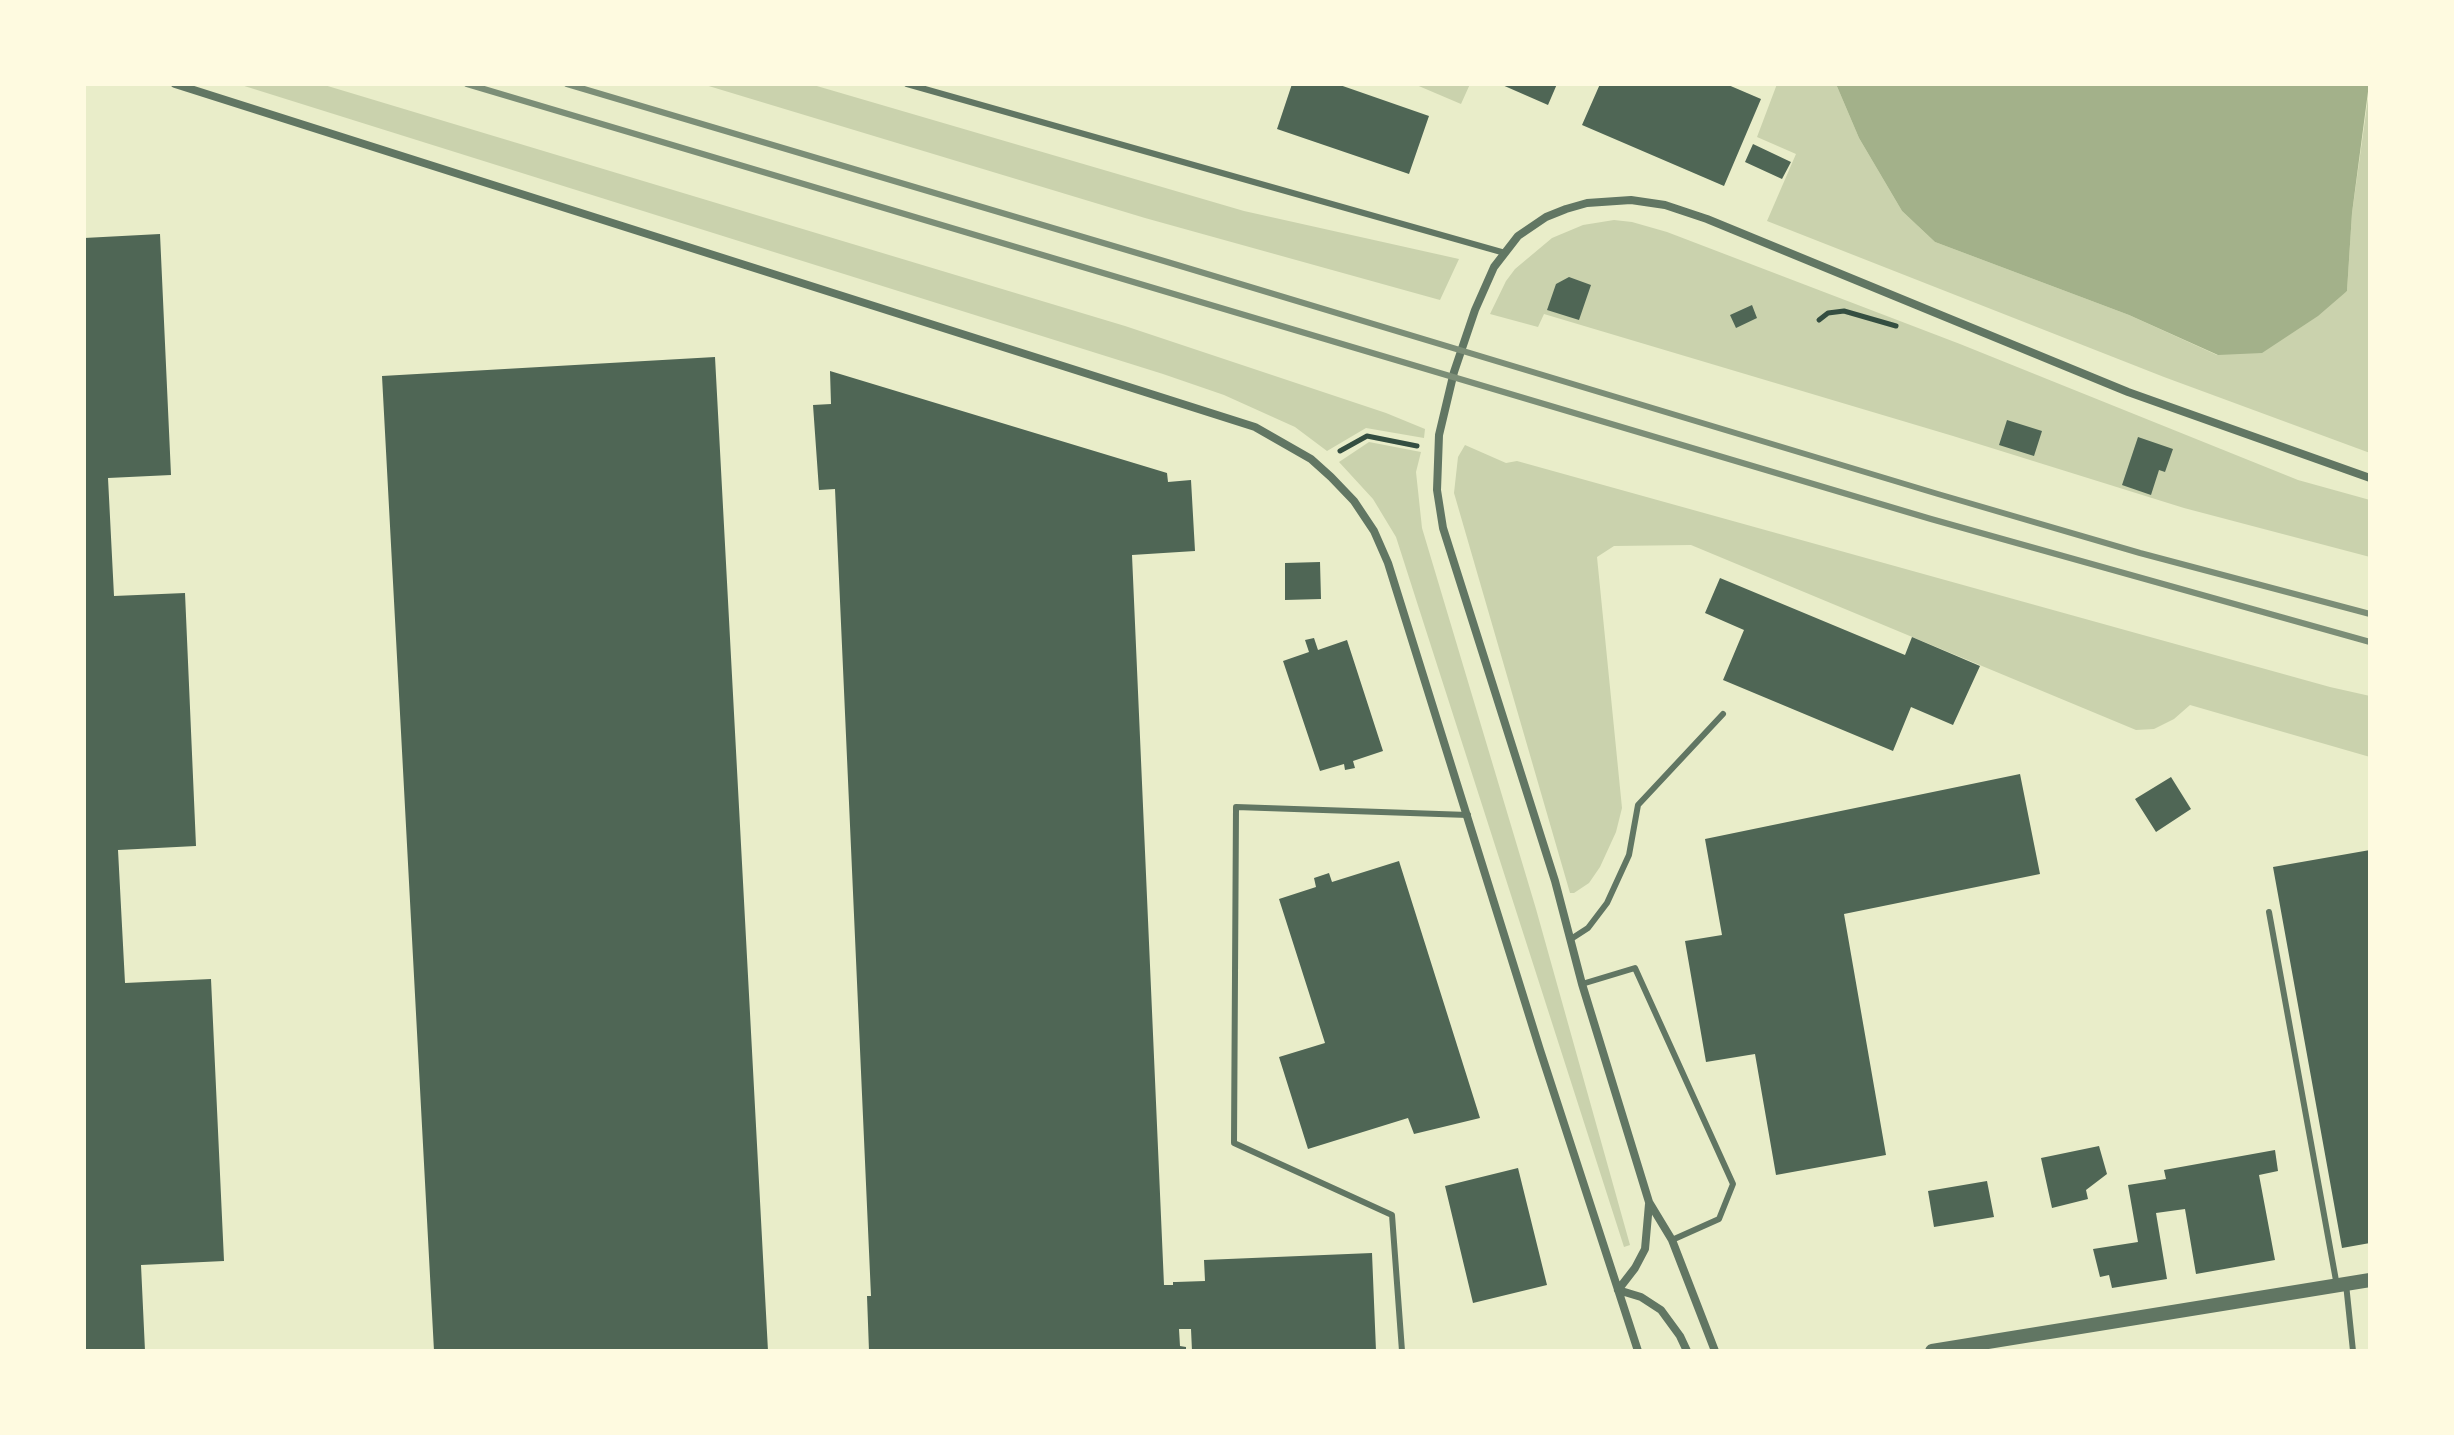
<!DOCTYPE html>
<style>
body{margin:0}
#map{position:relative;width:2454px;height:1435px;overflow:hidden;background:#e9edc9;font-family:Barlow,sans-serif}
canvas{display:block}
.frame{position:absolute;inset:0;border:86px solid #fefae0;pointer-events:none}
</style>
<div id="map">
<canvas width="2454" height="1435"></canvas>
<div class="frame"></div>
</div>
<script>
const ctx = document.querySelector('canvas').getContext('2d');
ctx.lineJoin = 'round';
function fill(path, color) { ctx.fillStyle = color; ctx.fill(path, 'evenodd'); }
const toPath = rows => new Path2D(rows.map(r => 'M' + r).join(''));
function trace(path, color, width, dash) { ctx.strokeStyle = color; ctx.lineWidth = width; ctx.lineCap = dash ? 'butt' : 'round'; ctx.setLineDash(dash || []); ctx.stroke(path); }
const green = toPath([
 [238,84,321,84,1125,326,1386,413,1425,429,1424,438,1366,428,1327,451,1295,427,1224,395,1163,374],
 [702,84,810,84,1244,211,1459,259,1440,300,1145,218],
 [1414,84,1470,84,1461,104],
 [1777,84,1836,84,1859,138,1902,211,1935,242,2129,315,2217,355,2347,291,2352,213,2370,84,2370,453,2164,377,1767,221,1796,154,1757,137],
 [1614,220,1632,222,1667,232,1960,344,2298,480,2370,500,2370,557,2184,508,1953,436,1544,314,1538,327,1490,314,1506,281,1515,269,1552,238,1583,225],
 [1369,442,1421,452,1416,472,1422,528,1536,909,1630,1245,1624,1247,1396,537,1373,499,1339,462],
 [1465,445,1506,463,1517,461,2330,687,2370,696,2370,757,2190,705,2174,719,2154,729,2136,730,1691,545,1614,546,1597,557,1622,808,1616,832,1600,867,1589,883,1574,893,1570,893,1454,493,1458,457]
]);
const water = toPath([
 [1836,84,2369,84,2352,213,2347,291,2318,316,2262,353,2218,355,2129,315,1935,242,1902,211,1859,138]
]);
const building = toPath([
 [1292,84,1337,84,1429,116,1409,174,1277,129],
 [1500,84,1557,84,1548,105],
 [1600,84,1726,84,1761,99,1724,186,1582,125],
 [1753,144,1791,162,1782,179,1745,162],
 [160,234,171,475,108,478,114,596,185,593,196,846,118,850,125,983,211,979,224,1261,141,1265,145,1351,84,1351,84,238],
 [1569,277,1591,285,1579,320,1547,310,1556,284],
 [1752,305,1757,318,1736,328,1730,315],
 [715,357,768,1351,434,1351,382,376],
 [830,371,1167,473,1168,482,1191,480,1195,551,1132,555,1164,1285,1173,1285,1173,1282,1176,1282,1205,1281,1204,1260,1372,1253,1376,1351,1192,1351,1191,1329,1179,1329,1180,1346,1186,1347,1186,1351,869,1351,867,1296,871,1296,835,489,819,490,813,405,831,404],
 [2007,420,2042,431,2034,456,1999,445],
 [2138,437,2173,449,2165,472,2159,470,2151,495,2122,485],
 [1320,562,1321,599,1285,600,1285,563],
 [1720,578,1905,655,1912,637,1980,666,1953,725,1911,707,1893,751,1723,680,1744,630,1705,613],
 [1314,638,1318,650,1347,640,1383,751,1353,761,1355,768,1345,770,1344,764,1320,771,1283,661,1309,652,1305,640],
 [2020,774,2040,874,1844,914,1886,1155,1776,1175,1755,1054,1706,1062,1685,941,1722,935,1705,839],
 [2171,777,2191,809,2156,832,2135,799],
 [2370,850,2370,1243,2342,1248,2273,867],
 [1399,861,1480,1118,1414,1134,1408,1118,1308,1149,1279,1057,1325,1043,1279,899,1316,887,1314,878,1329,873,1332,882],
 [2099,1146,2107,1174,2086,1190,2088,1199,2052,1208,2041,1158],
 [2275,1150,2278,1171,2259,1175,2275,1260,2196,1274,2185,1209,2156,1213,2167,1279,2112,1288,2109,1275,2100,1277,2093,1249,2138,1242,2128,1185,2166,1179,2164,1170],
 [1518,1168,1547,1285,1473,1303,1445,1186],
 [1987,1181,1994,1217,1934,1227,1928,1191]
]);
const path = toPath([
 [1819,320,1828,313,1844,311,1896,326],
 [1340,451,1367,436,1417,446]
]);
const service = toPath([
 [907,84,1505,253],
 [2269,912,2337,1286],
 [1571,939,1588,928,1607,903,1629,855,1638,805,1723,714],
 [1582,984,1635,968,1733,1184,1719,1219,1672,1240],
 [2346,1284,2353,1351],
 [1402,1351,1392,1215,1234,1143,1236,807,1468,815]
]);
const minor = toPath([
 [175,84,1255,427,1311,459,1331,477,1354,501,1374,531,1388,563,1540,1050,1638,1351],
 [1618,1290,1641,1297,1661,1310,1680,1336,1687,1351],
 [1618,1290,1635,1268,1645,1249,1649,1204],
 [1715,1351,1672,1240,1649,1202,1582,984,1555,881,1443,528,1437,490,1439,435,1454,372,1475,310,1494,267,1518,236,1546,217,1566,209,1587,203,1631,200,1665,205,1707,219,2128,392,2370,478]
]);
const tertiary = toPath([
 [1932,1351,2370,1280]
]);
const rail = toPath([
 [467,84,1931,519,2370,642],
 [567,84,1164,261,1938,494,2140,553,2370,614]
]);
fill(green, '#cad2ad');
fill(water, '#a3b18a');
fill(building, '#4f6655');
trace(path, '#344e41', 5);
trace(service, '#617663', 6);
trace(minor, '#617663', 8);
trace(tertiary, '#617663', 14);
trace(rail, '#7c8e77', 6);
</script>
